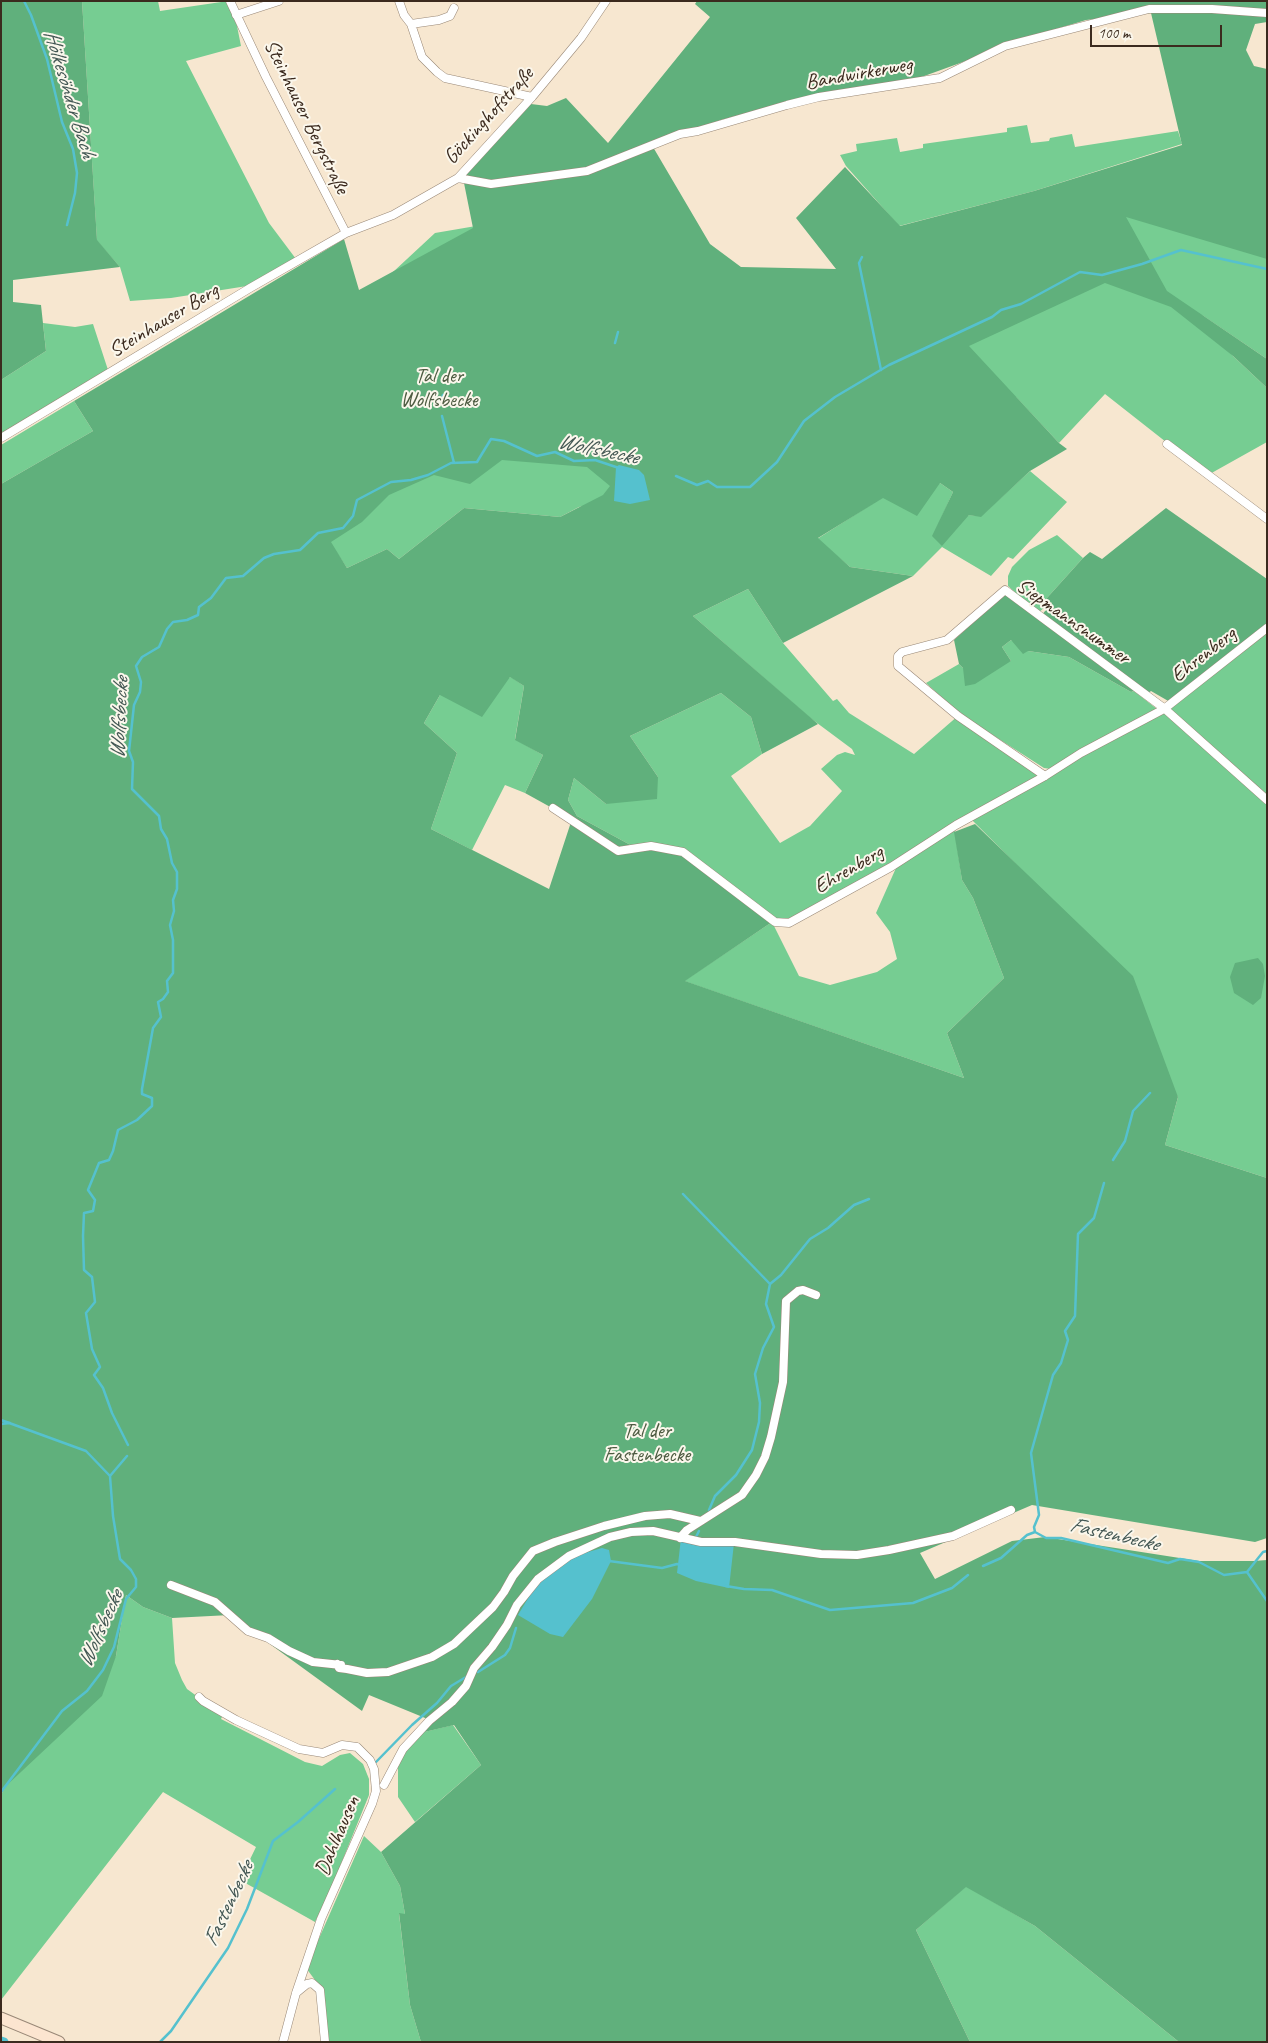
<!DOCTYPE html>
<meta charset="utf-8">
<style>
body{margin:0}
#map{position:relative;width:1268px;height:2043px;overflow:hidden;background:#f7e7d0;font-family:Caveat,sans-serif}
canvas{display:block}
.frame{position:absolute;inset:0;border:2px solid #3b2a1e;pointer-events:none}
.scale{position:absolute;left:1090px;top:25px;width:132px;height:22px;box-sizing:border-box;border:2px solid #3b2a1e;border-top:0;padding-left:6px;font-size:15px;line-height:18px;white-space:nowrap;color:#3b2a1e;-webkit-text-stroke:4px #fbf7ec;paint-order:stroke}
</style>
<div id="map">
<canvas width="1268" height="2043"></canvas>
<div class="frame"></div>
<div class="scale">100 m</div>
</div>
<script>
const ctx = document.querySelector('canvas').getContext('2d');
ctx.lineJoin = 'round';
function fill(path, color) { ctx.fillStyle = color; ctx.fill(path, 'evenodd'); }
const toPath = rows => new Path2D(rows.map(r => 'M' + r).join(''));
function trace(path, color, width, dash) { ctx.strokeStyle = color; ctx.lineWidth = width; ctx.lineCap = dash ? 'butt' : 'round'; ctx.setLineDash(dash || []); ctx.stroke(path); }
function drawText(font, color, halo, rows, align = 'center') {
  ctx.font = font + ' Caveat,sans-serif'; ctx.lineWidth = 4; ctx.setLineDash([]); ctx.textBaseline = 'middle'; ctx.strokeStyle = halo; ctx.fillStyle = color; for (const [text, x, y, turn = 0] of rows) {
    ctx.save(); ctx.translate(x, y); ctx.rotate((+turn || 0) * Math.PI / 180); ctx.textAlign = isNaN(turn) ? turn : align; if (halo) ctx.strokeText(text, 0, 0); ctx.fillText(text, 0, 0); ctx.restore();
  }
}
const green = toPath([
 [82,1,158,1,160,11,228,1,235,16,241,46,186,61,269,223,296,259,247,286,171,298,130,301,120,267,97,241],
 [1027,125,1031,143,1049,141,1050,138,1072,134,1075,147,1178,131,1182,144,1034,191,899,226,846,166,840,155,857,151,856,144,897,138,900,152,923,148,923,144,1007,132,1007,128],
 [1114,191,1267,231,1267,359,1202,315,1233,356,1267,388,1267,442,1208,475,1105,394,1059,443,1016,397,579,507,560,517,464,508,399,559,387,549,347,568,337,553,72,1211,393,272,435,233,476,226,632,427],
 [43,323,75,327,93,324,108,370,1,434,1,380,46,351],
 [74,401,93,431,1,484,1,445],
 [1030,471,1067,502,1013,559,1008,557,991,576,942,547,913,576,850,567,817,539,883,497,940,483,953,492,933,536,969,515,981,516],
 [1057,535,1083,558,1046,599,1051,602,1038,613,1008,586,1008,576,1012,567,1029,550],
 [748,589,783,643,833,701,837,699,849,713,914,754,959,715,1049,774,1165,709,1267,628,1267,1178,1165,1145,1178,1097,1028,876,970,818,954,826,962,880,973,898,1004,978,947,1033,964,1078,684,981,772,922,799,976,830,985,877,972,897,959,890,932,876,913,896,868,794,918,767,919,577,816,568,800,574,778,606,804,658,777,630,736,721,693,751,717,762,754,731,776,780,843,810,826,842,791,821,769,837,755,845,752,855,755,852,749,809,717,693,616],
 [1011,640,1028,651,1069,657,1131,692,1134,691,1157,709,1051,769,1044,768,960,714,926,683,959,664,963,668,1011,661,1002,647],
 [511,677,524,686,515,739,543,755,525,793,505,785,472,850,431,829,457,753,424,723,440,695],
 [126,1595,143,1607,172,1618,175,1663,182,1680,187,1689,223,1715,221,1719,305,1762,322,1766,340,1755,350,1753,363,1764,369,1779,369,1795,330,1891,315,1922,240,1880,256,1847,163,1792,1,2000,1,1795,6,1786,116,1656],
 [453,1725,481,1765,415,1822,398,1797,398,1763,416,1734],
 [364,1836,381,1852,400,1886,405,1914,399,1914,410,2005,421,2042,326,2042,321,1988,306,1968],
 [966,1886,1035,1926,1179,2042,970,2042,916,1930]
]);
const forest = toPath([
 [1,1,82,1,97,240,120,267,13,280,13,302,41,305,46,351,1,380],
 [697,1,1267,1,1267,22,1255,24,1246,50,1254,66,1267,69,1267,259,1126,217,1167,291,1267,359,1267,388,1233,356,1171,307,1105,283,969,346,1059,443,1067,449,1030,471,981,517,969,515,942,546,932,536,953,492,940,483,917,516,883,498,818,538,850,567,913,576,783,643,748,589,693,616,818,724,762,754,751,717,721,693,630,736,658,777,657,799,606,804,574,778,568,800,577,816,636,848,686,853,772,922,685,981,964,1078,947,1033,1004,978,973,898,962,880,954,832,975,824,1133,976,1178,1097,1165,1145,1267,1178,1267,1538,1255,1542,1032,1505,920,1553,935,1579,1012,1541,1045,1537,1199,1561,1254,1561,1267,1560,1267,2042,1179,2042,1035,1926,966,1887,916,1930,970,2042,421,2042,410,2005,399,1913,405,1914,400,1886,381,1852,481,1765,454,1725,416,1734,430,1720,369,1695,362,1711,230,1615,172,1618,143,1607,126,1595,116,1656,102,1696,6,1786,1,1795,1,484,93,431,74,401,344,239,359,290,473,228,463,178,531,104,547,106,566,98,608,143,710,17,695,4],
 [1151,13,1182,145,1034,191,900,226,845,167,796,218,836,269,741,267,710,244,653,147,721,120,763,109,916,79,1043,33,1086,20],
 [502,460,587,467,610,486,603,495,560,517,464,508,399,559,387,549,347,568,331,542,362,522,389,495,434,475,470,484],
 [510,677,524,686,515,740,543,755,525,793,572,819,549,889,431,829,457,753,424,723,440,695,482,717],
 [1166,508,1267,579,1267,625,1170,702,1151,691,1147,694,1139,689,1131,692,1069,657,1028,651,1023,654,1011,640,1002,647,1011,661,975,684,965,686,963,668,959,664,954,640,1005,593,1039,618,1052,603,1046,599,1083,558,1090,552,1102,559],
 [1258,958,1263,964,1265,976,1261,998,1253,1005,1234,993,1230,977,1235,963]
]);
const water = toPath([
 [619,465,639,470,644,475,650,500,630,504,614,501,616,467],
 [681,1538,734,1543,729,1588,696,1581,677,1573],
 [602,1548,609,1550,611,1561,592,1599,563,1637,550,1634,518,1615,533,1590,564,1559]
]);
const stream = toPath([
 [24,1,31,15,47,59,62,122,73,149,77,173,75,193,67,225],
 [862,257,859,263,881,370],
 [615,343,618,332],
 [441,401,443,395],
 [442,416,454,463],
 [676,476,697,485,708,481,717,487,750,487,777,462,804,421,835,397,889,365,992,317,1001,310,1021,304,1080,272,1102,275,1142,264,1181,250,1267,269],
 [1113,1160,1125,1141,1133,1111,1150,1093],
 [683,1194,770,1284,766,1304,774,1327,763,1348,755,1374,760,1403,759,1422,752,1450,736,1475,715,1496,709,1510],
 [770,1284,781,1275,810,1239,828,1228,854,1205,869,1199],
 [1,1420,86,1451,110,1476],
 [1,1424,10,1423],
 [128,1445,112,1413,103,1388,94,1375,100,1367,92,1349,86,1313,95,1302,92,1277,84,1270,83,1236,84,1213,93,1211,95,1200,88,1190,99,1163,109,1160,113,1151,118,1130,137,1120,152,1106,152,1098,142,1094,142,1089,153,1028,161,1017,158,1002,163,999,168,992,167,981,173,973,173,940,170,925,174,911,173,900,177,889,177,872,172,863,167,839,161,829,159,816,132,789,133,762,129,751,134,705,140,692,141,682,136,666,142,657,159,647,167,629,173,622,187,620,198,615,199,607,211,598,226,578,243,576,264,558,274,554,300,550,318,533,343,528,353,516,357,500,391,482,411,480,428,475,451,463,477,462,491,439,504,441,537,456,555,452,574,461,595,460,619,468],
 [1035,1532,1034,1527,1039,1515,1031,1453,1053,1375,1061,1363,1068,1340,1065,1331,1075,1316,1078,1234,1094,1218,1104,1183],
 [695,1539,699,1531],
 [609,1561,662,1568,677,1564,680,1565],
 [983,1566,1001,1558,1027,1535,1035,1532,1046,1538,1061,1538,1168,1563,1180,1559,1199,1562,1224,1575,1247,1572,1263,1552,1267,1551],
 [1247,1572,1267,1601],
 [726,1586,744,1589,772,1590,830,1610,913,1603,952,1588,968,1575],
 [478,1672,505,1655,510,1648,516,1628],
 [376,1762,412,1725,437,1703,451,1686,466,1677],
 [1,1792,62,1711,87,1691,103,1670,114,1647,126,1599,136,1587,136,1579,131,1570,120,1559,113,1516,110,1476,127,1456],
 [160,2042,171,2031,228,1948,247,1909,273,1841,298,1822,335,1789]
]);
const canal = toPath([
 [1,2041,4,2042]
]);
const minor = toPath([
 [230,1,266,77,346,233],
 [399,1,404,15,411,24,422,57,437,72,445,78,532,97],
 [236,15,279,1],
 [411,24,439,20,450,16,454,8],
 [458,178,491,184,587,171,680,134,698,131,787,105,819,97,940,78,1005,46,1149,9,1212,9,1267,13],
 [1,438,250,288,346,233,393,215,458,178,532,97,581,38,606,1],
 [1167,444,1267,519],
 [1045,776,958,716,898,666,898,656,902,652,947,640,1005,590,1165,709,1267,800],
 [553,808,618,851,651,846,683,852,775,922,789,923,891,867,956,825,1045,776,1081,753,1164,709,1267,628],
 [680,1538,687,1530,742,1495,756,1475,765,1457,771,1437,783,1382,786,1301,798,1291,803,1290,816,1295],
 [171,1585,215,1602,248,1631,268,1638,289,1651,313,1662,341,1665],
 [337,1664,339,1668,347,1669,367,1673,388,1672,432,1657,454,1644,493,1607,504,1592,513,1576,533,1551,555,1542,604,1526,645,1516,670,1514,700,1521],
 [199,1697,203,1701,236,1720,299,1749,323,1753,342,1745,357,1747,370,1760,374,1769,376,1791,372,1804,321,1919,296,1993,283,2042],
 [384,1785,403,1749,429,1721,452,1702,466,1686,474,1668,492,1647,507,1625,517,1605,538,1579,569,1556,610,1537,631,1532,653,1531,701,1542,735,1542,821,1554,857,1555,889,1550,953,1536,1011,1510],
 [296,1993,307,1984,312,1983,320,1990,325,2042]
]);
const secondary = toPath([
 [1,2018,59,2042]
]);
const streetNames = [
 ["Bandwirkerweg",859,74,-10],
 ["Göckinghofstraße",489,116,-48],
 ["Steinhauser Bergstraße",306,117,64],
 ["Steinhauser Berg",164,321,-31],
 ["Siepmannsnummer",1073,622,35],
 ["Ehrenberg",1204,655,-38],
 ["Ehrenberg",849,870,-30],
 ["Dahlhausen",338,1836,-67]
];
const parkNames = [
 ["Tal der",439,376],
 ["Wolfsbecke",439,400],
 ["Tal der",647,1431],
 ["Fastenbecke",647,1455]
];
const waterNames = [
 ["Hölkesöhder Bach",69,94,73],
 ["Wolfsbecke",598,450,12],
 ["Wolfsbecke",120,718,-87],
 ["Fastenbecke",1114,1535,13],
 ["Wolfsbecke",101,1629,-66],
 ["Fastenbecke",229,1904,-65]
];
fill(green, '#76cd92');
fill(forest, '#60b07c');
fill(water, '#55c1ce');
trace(stream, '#55c1ce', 2.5);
trace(canal, '#55c1ce', 9);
trace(minor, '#987', 9);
trace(secondary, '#987', 13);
trace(minor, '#fff', 8);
trace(secondary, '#fce5d0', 11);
drawText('21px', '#3b2a1e', '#fbf7ec', streetNames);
drawText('21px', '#4d5b41', '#fbf7ec', parkNames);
drawText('italic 22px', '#435753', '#fbf7ec', waterNames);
</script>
